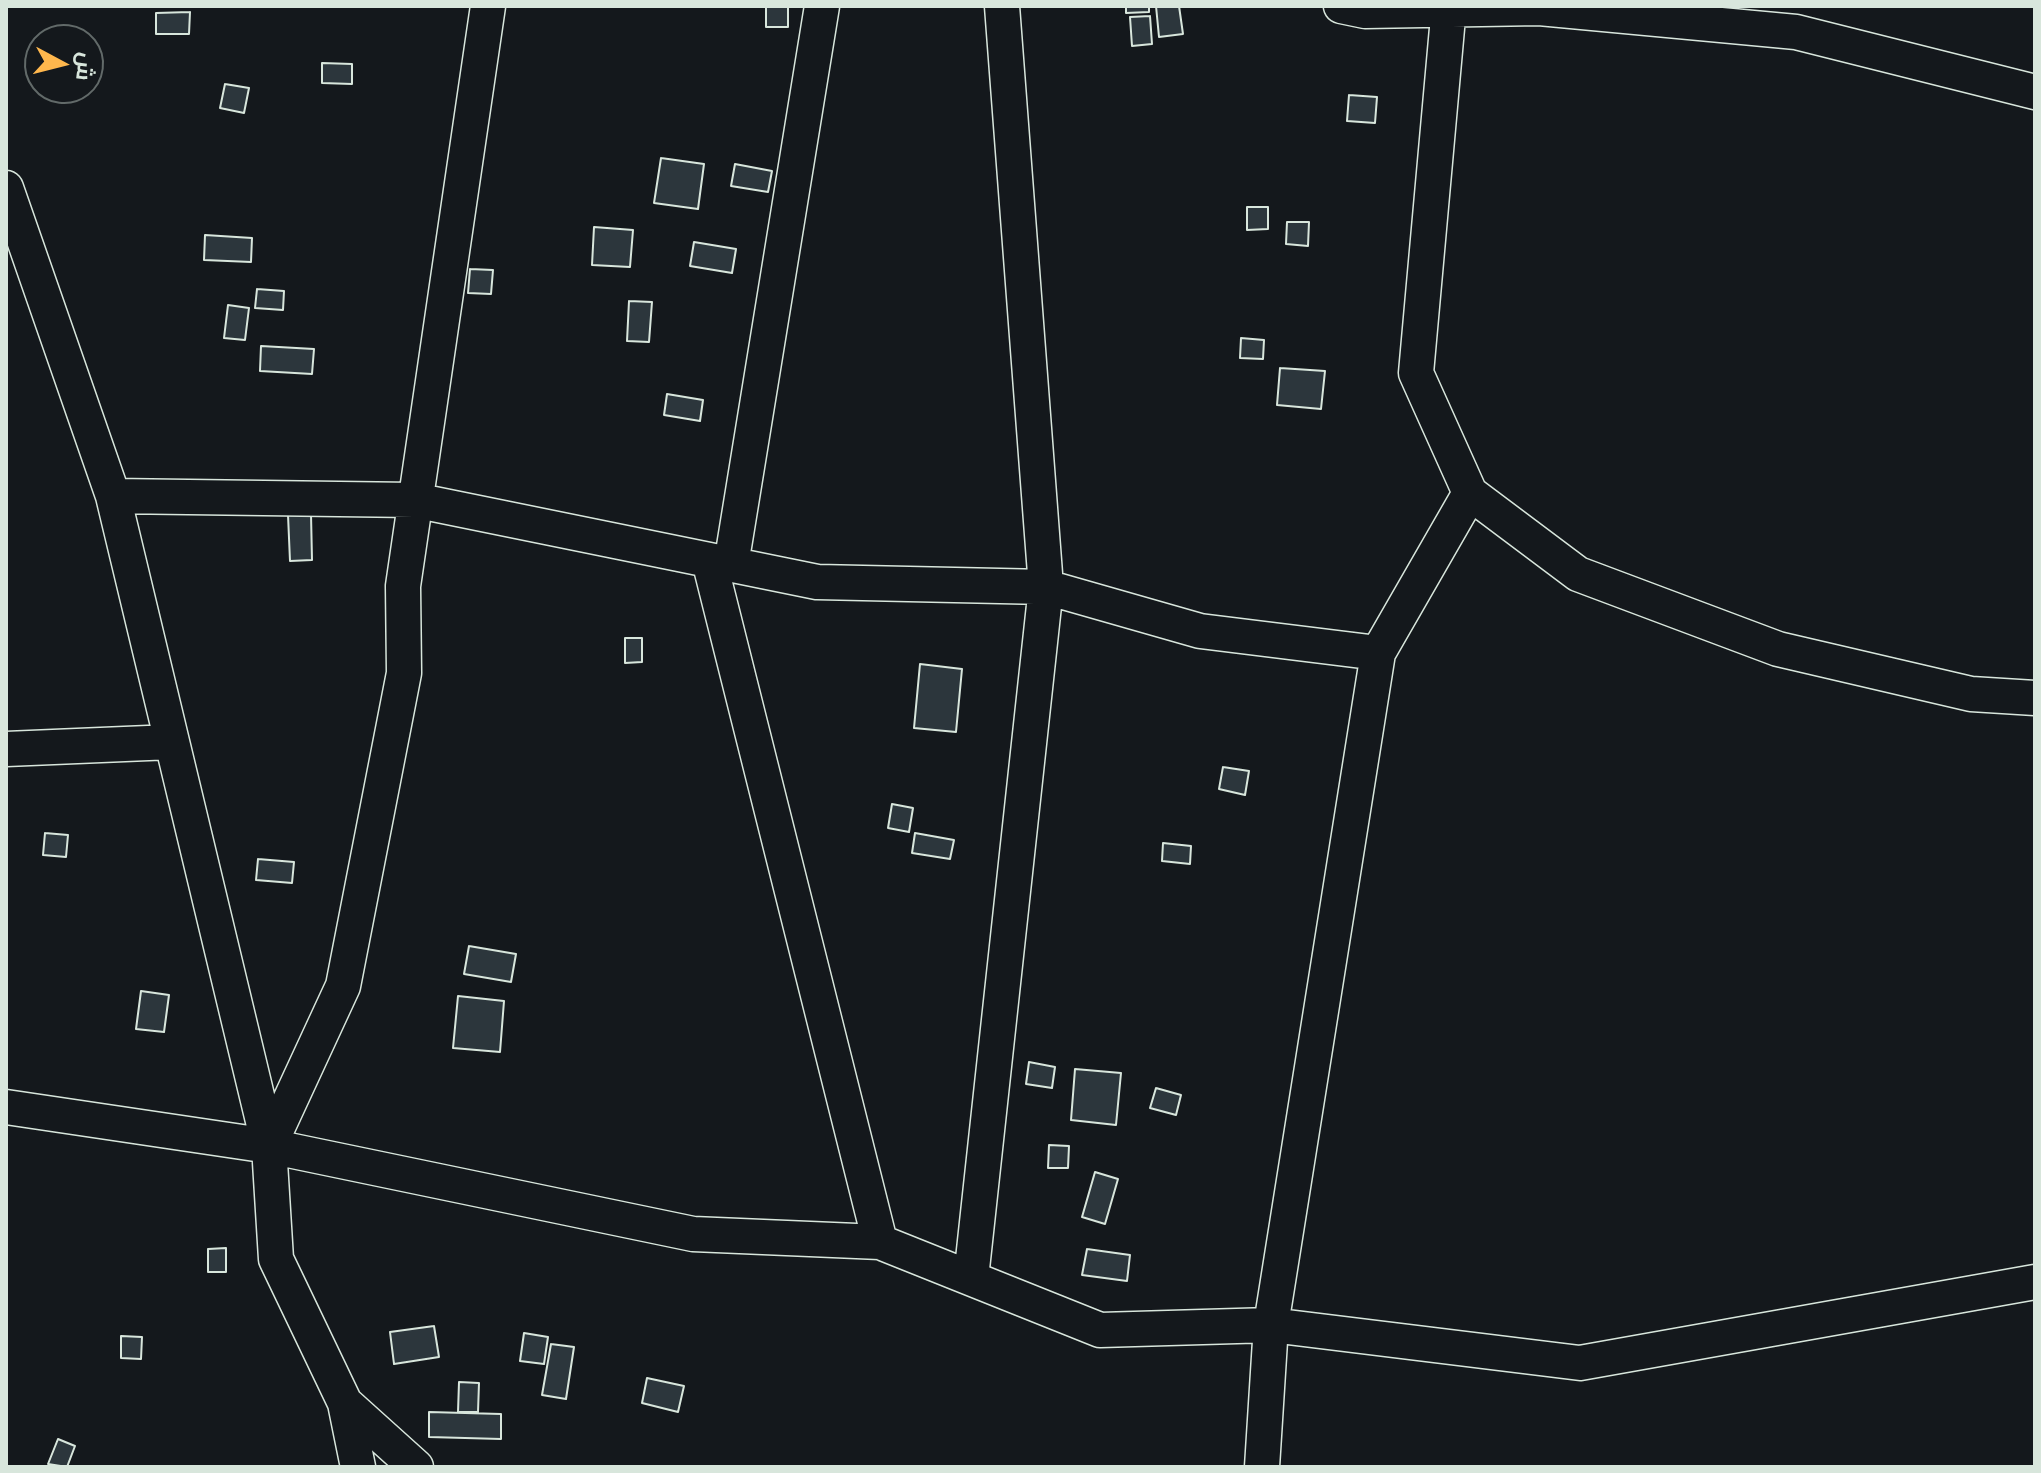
<!DOCTYPE html>
<meta charset="utf-8">
<style>
body{margin:0}
#map{position:relative;width:2041px;height:1473px;overflow:hidden;background:#14181c;font-family:Manrope,Cairo,sans-serif}
canvas{display:block}
.frame{position:absolute;inset:0;border:8px solid #d8e6dc;pointer-events:none}
.north{position:absolute;left:24px;top:24px;width:80px;height:80px;box-sizing:border-box;background:#14181c;border:2px solid #626a69;border-radius:50%;rotate:97deg;font-size:22px;font-weight:700;line-height:32px;text-align:center;color:#d8e6dc}
.north::after{content:'';display:block;margin:auto;width:28px;height:36px;background:#ffb74d;clip-path:polygon(50% 0,100% 100%,50% 72%,0 100%)}
</style>
<div id="map">
<canvas width="2041" height="1473"></canvas>
<div class="frame"></div>
<div class="north">ش</div>
</div>
<script>
const ctx = document.querySelector('canvas').getContext('2d');
ctx.lineJoin = 'round';
function paint(path, color) {
  ctx.fillStyle = color;
  ctx.fill(path, 'evenodd');
}
function shape(rows) {
  const path = new Path2D();
  for (const r of rows) {
    path.moveTo(r[0], r[1]);
    for (let i = 2; i < r.length; i += 2) path.lineTo(r[i], r[i + 1]);
  }
  return path;
}
function strokePath(path, color, width, dash) {
  ctx.strokeStyle = color;
  ctx.lineWidth = width;
  ctx.lineCap = dash ? 'butt' : 'round';
  ctx.setLineDash(dash || []);
  ctx.stroke(path);
}
const building = shape([
 [766,6,788,6,788,27,766,27,766,6],
 [1126,6,1149,6,1149,12,1126,13,1126,6],
 [1156,6,1179,6,1183,34,1159,37,1156,6],
 [190,12,189,34,156,34,156,13,190,12],
 [1150,16,1152,44,1132,46,1130,17,1150,16],
 [322,63,352,64,352,84,322,83,322,63],
 [225,84,249,88,244,113,220,108,225,84],
 [1349,95,1377,97,1375,123,1347,121,1349,95],
 [661,158,704,164,698,209,654,203,661,158],
 [735,164,772,171,768,192,731,186,735,164],
 [1247,207,1268,207,1268,229,1247,230,1247,207],
 [1287,222,1309,222,1308,246,1286,244,1287,222],
 [594,227,633,230,630,267,592,265,594,227],
 [205,235,252,238,251,262,204,260,205,235],
 [694,242,736,249,732,273,690,266,694,242],
 [470,269,493,270,491,294,468,293,470,269],
 [257,289,284,291,283,310,255,308,257,289],
 [629,301,652,302,649,342,627,341,629,301],
 [228,305,249,308,245,340,224,338,228,305],
 [1241,338,1264,340,1263,359,1240,358,1241,338],
 [261,346,314,349,312,374,260,371,261,346],
 [1280,368,1325,371,1321,409,1277,405,1280,368],
 [667,394,703,400,700,421,664,415,667,394],
 [311,514,312,560,290,561,288,515,311,514],
 [625,638,642,638,642,662,625,663,625,638],
 [920,664,962,669,956,732,914,728,920,664],
 [1223,767,1249,771,1245,795,1219,789,1223,767],
 [892,804,913,808,909,832,888,828,892,804],
 [45,833,68,835,66,857,43,855,45,833],
 [915,833,954,840,950,859,912,853,915,833],
 [1163,843,1191,846,1190,864,1162,861,1163,843],
 [258,859,294,862,292,883,256,880,258,859],
 [469,946,516,954,511,982,464,974,469,946],
 [141,991,169,995,164,1032,136,1029,141,991],
 [458,996,504,1001,500,1052,453,1048,458,996],
 [1029,1062,1055,1067,1052,1088,1026,1084,1029,1062],
 [1075,1069,1121,1073,1116,1125,1071,1120,1075,1069],
 [1156,1088,1181,1095,1176,1115,1150,1108,1156,1088],
 [1049,1145,1069,1146,1068,1168,1048,1168,1049,1145],
 [1095,1172,1118,1179,1105,1224,1082,1217,1095,1172],
 [226,1248,226,1272,208,1272,208,1249,226,1248],
 [1087,1249,1130,1255,1127,1281,1082,1275,1087,1249],
 [434,1326,439,1357,394,1364,390,1332,434,1326],
 [524,1333,548,1337,544,1364,520,1361,524,1333],
 [121,1336,142,1337,141,1359,121,1358,121,1336],
 [551,1344,574,1347,566,1399,542,1395,551,1344],
 [647,1378,684,1386,678,1412,642,1403,647,1378],
 [459,1382,479,1383,478,1412,458,1412,459,1382],
 [429,1412,501,1414,501,1439,429,1437,429,1412],
 [58,1439,75,1446,67,1467,48,1464,58,1439]
]);
paint(building, '#2c363c');
strokePath(building, '#d8e6dc', 2);
const street = shape([
 [1341,6,1365,11,1539,8,1796,32,2035,92],
 [6,188,113,496,269,1146,276,1259,345,1403,416,1467],
 [1470,493,1578,574,1778,649,1971,694,2035,698],
 [113,496,414,500,817,582,1046,587,1200,631,1378,653],
 [709,560,880,1242],
 [731,565,822,6],
 [6,749,172,742],
 [6,1107,269,1146,693,1234,880,1242,1100,1330,1271,1325,1580,1363,2035,1282],
 [269,1146,343,986,404,673,403,586,488,6],
 [971,1278,1046,587,1002,6],
 [345,1403,358,1467],
 [1262,1467,1271,1325,1378,653,1470,493,1416,373,1449,6]
]);
strokePath(street, '#d8e6dc', 37);
strokePath(street, '#14181c', 34);
</script>
